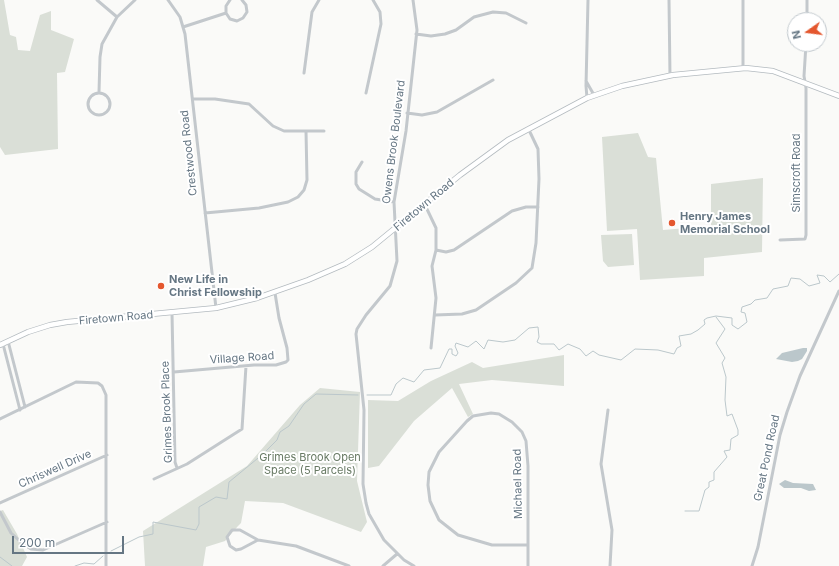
<!DOCTYPE html>
<style>
body{margin:0}
#map{position:relative;width:839px;height:566px;overflow:hidden;background:#fafaf8;font-family:Inter,sans-serif}
canvas{display:block}
.north{position:absolute;left:787px;top:12px;width:40px;height:40px;box-sizing:border-box;background:#fff;border:1px solid #c1c8cd;border-radius:50%;rotate:256deg;font-size:11px;font-weight:700;line-height:16px;text-align:center;color:#657683}
.north::after{content:'';display:block;margin:auto;width:14px;height:18px;background:#e4572e;clip-path:polygon(50% 0,100% 100%,50% 72%,0 100%)}
.scale{position:absolute;left:12px;top:536px;width:112px;height:18px;box-sizing:border-box;border:2px solid #657683;border-top:0;padding-left:5px;font-size:12px;line-height:14px;white-space:nowrap;color:#657683;-webkit-text-stroke:3px #fff;paint-order:stroke}
</style>
<div id="map">
<canvas width="839" height="566"></canvas>
<div class="north">N</div>
<div class="scale">200 m</div>
</div>
<script>
const ctx = document.querySelector('canvas').getContext('2d');
ctx.lineJoin = 'round';
function paint(path, color) {
  ctx.fillStyle = color;
  ctx.fill(path, 'evenodd');
}
function shape(rows) {
  const path = new Path2D();
  for (const r of rows) {
    if (r.length === 3) {
      path.moveTo(r[0] + r[2], r[1]);
      path.arc(r[0], r[1], r[2], 0, 2 * Math.PI);
      continue;
    }
    path.moveTo(r[0], r[1]);
    for (let i = 2; i < r.length; i += 2) path.lineTo(r[i], r[i + 1]);
  }
  return path;
}
function strokePath(path, color, width, dash) {
  ctx.strokeStyle = color;
  ctx.lineWidth = width;
  ctx.lineCap = dash ? 'butt' : 'round';
  ctx.setLineDash(dash || []);
  ctx.stroke(path);
}
function drawText(font, color, halo, rows, align = 'center') {
  ctx.font = font + ' Inter,sans-serif';
  ctx.lineWidth = 4;
  ctx.setLineDash([]);
  ctx.textBaseline = 'middle';
  ctx.strokeStyle = halo;
  ctx.fillStyle = color;
  for (const [text, x, y, turn = 0] of rows) {
    ctx.save();
    ctx.translate(x, y);
    ctx.rotate((+turn || 0) * Math.PI / 180);
    ctx.textAlign = isNaN(turn) ? turn : align;
    if (halo) ctx.strokeText(text, 0, 0);
    ctx.fillText(text, 0, 0);
    ctx.restore();
  }
}
paint(shape([
 [0,0,4,0,10,35,16,37,18,50,30,51,40,15,51,11,51,30,74,39,65,72,57,73,58,149,5,155,0,147],
 [638,133,648,157,656,158,663,230,711,226,711,184,763,178,762,252,704,258,704,276,640,280,637,229,607,231,602,137],
 [632,234,634,265,608,267,603,261,601,235],
 [564,355,564,386,492,380,459,384,473,414,468,417,452,388,414,421,379,466,368,468,368,400,398,401,431,381,472,362,483,368],
 [320,388,360,392,357,481,367,522,361,532,283,503,245,501,241,523,238,526,225,541,206,547,203,566,145,566,143,531,247,466,300,405],
 [3,510,17,534,27,557,22,566,0,566,0,511]
]), '#dadfd7');
paint(shape([
 [803,348,807,348,807,351,802,359,798,361,792,362,776,359,782,353],
 [785,480,793,483,813,484,816,490,809,491,801,488,784,488,779,484]
]), '#bbc7cb');
strokePath(shape([
 [367,395,391,395,396,384,403,378,414,382,424,370,440,368,449,349,452,349,452,354,456,356,458,353,455,346,456,343,468,347,476,341,484,349,488,340,503,342,515,340,529,328,538,327,539,337,537,342,541,344,554,344,559,350,568,344,580,349,586,356,593,351,599,355,621,360,635,349,658,350,674,354,677,348,681,346,679,336,691,334,698,330,705,324,704,320,707,318,716,316,732,318,732,325,738,329,747,322,745,313,741,312,742,307,751,304,755,300,767,298,773,289,788,286,791,278,800,279,809,286,820,283,817,275,824,276,830,282,839,274],
 [685,511,699,511,705,490,709,487,709,482,714,480,714,472,727,457,724,451,730,450,731,439,738,435,738,430,732,414,727,416,725,400,726,377,722,363,725,358,716,343,725,329,716,317],
 [111,551,139,537,153,534,153,522,196,530,199,524,199,507,216,497,227,499,229,482,263,454,277,440,280,432,289,426,304,404,316,394,358,395],
 [0,557,12,566],
 [75,566,84,563,94,564,103,556]
]), '#bbc7cb', 1);
const secondary = shape([
 [0,345,28,332,50,325,67,322,216,308,257,298,308,280,345,264,372,247,460,175,508,140,587,98,622,86,673,75,746,68,773,71,839,96]
]);
strokePath(secondary, '#b3babf', 6);
strokePath(shape([
 [97,0,117,17],
 [168,0,180,17,185,34,216,308],
 [230,0,226,6,226,13,230,19,237,21,243,18,247,12,246,5,242,0],
 [413,0,417,30,406,131,394,202,397,261,390,286,366,315,357,329,356,334,364,410,363,484,366,503,369,514,384,540,404,560,414,566],
 [669,0,670,76],
 [743,0,743,68],
 [807,20,807,0],
 [183,27,226,13],
 [416,34,431,36,445,34,456,30,474,17,493,12,506,13,526,23],
 [304,73,312,12,319,0],
 [586,81,594,95],
 [99,92,100,57,102,44,117,17,135,0],
 [99,104,11],
 [366,93,381,24,380,12,373,0],
 [587,98,586,86,588,0],
 [193,99,215,99,249,104,273,126,284,131,324,131],
 [407,113,422,115,437,112,493,80],
 [362,162,356,172,356,184,359,189,375,199,394,202],
 [425,205,436,228,436,250,432,266,436,298,431,348],
 [205,213,259,208,288,202,298,197,304,190,307,180,306,131],
 [780,240,805,239,806,235,806,88,804,76,806,44],
 [436,250,446,252,454,250,512,211,526,207,538,207],
 [172,313,175,462,177,468],
 [435,315,462,314,476,310,516,283,532,268,536,243,539,179,538,149,528,128],
 [8,341,25,407],
 [3,344,20,410],
 [174,372,254,365,276,365,286,362,288,360,287,348,279,318,275,293],
 [608,410,601,464,612,530,610,566],
 [491,413,499,414,512,422,522,432,526,441,528,466,528,545,492,545,458,535,439,520,430,501,428,485,429,472,439,452,467,421,473,416,491,413],
 [0,419,76,382,98,383,102,386,106,395,106,566],
 [154,479,187,464,242,429,246,366],
 [0,503,107,455],
 [0,512,11,533,23,544,31,549,43,550,107,522],
 [258,540,241,549,236,550,230,546,227,537,232,530,240,530,258,540,296,546,349,566],
 [528,545,528,566],
 [383,566,397,554],
 [752,566,758,547,780,435,787,412,800,376,839,291]
]), '#c3c8cc', 3);
strokePath(secondary, '#fff', 4.5);
for (const [x, y, r, color] of [
 [672,223,4,"#e4572e"],
 [161,286,4,"#e4572e"]
]) {
  const dot = new Path2D();
  dot.arc(x, y, r, 0, 2 * Math.PI);
  ctx.fillStyle = color;
  ctx.fill(dot);
  strokePath(dot, '#fff', 1.5);
}
drawText('11px', '#657683', '#fff', [
 ["Owens Brook Boulevard",394,142,-83],
 ["Crestwood Road",189,153,-96],
 ["Simscroft Road",797,173,-90],
 ["Firetown Road",424,205,-40],
 ["Firetown Road",116,318,-5],
 ["Village Road",242,358,-4],
 ["Grimes Brook Place",167,412,-92],
 ["Great Pond Road",767,458,-78],
 ["Chriswell Drive",55,469,-24],
 ["Michael Road",518,484,-91]
]);
drawText('bold 11px', '#657683', '#fff', [
 ["Henry James",680,217],
 ["Memorial School",680,230],
 ["New Life in",169,280],
 ["Christ Fellowship",169,293]
], 'left');
drawText('11px', '#687a64', '#fff', [
 ["Grimes Brook Open",310,458],
 ["Space (5 Parcels)",310,471]
]);
</script>
